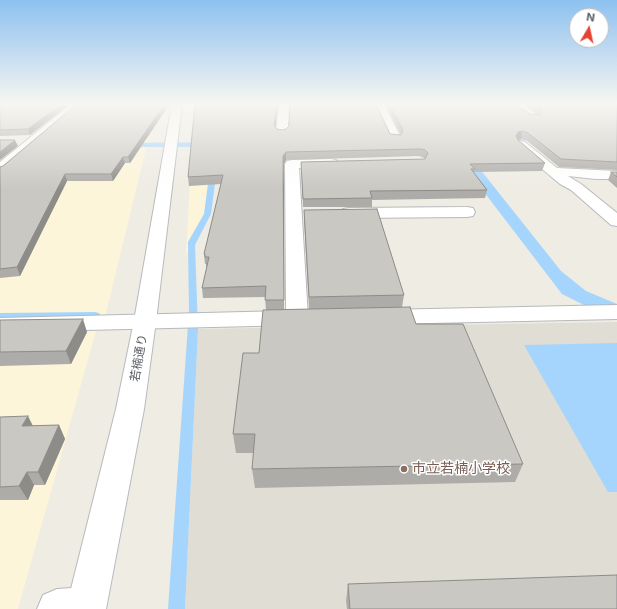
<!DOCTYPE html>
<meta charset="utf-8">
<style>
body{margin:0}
#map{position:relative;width:617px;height:609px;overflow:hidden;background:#eeece3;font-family:Inter,sans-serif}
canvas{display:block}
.north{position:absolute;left:569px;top:8px;width:40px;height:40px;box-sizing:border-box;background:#fff;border:1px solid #bdbfc1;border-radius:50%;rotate:9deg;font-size:11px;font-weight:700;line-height:16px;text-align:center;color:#5b5f64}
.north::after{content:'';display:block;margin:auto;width:14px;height:18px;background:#e44333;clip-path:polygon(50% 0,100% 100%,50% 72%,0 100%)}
</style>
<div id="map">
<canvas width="617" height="609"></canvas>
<div class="north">N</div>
</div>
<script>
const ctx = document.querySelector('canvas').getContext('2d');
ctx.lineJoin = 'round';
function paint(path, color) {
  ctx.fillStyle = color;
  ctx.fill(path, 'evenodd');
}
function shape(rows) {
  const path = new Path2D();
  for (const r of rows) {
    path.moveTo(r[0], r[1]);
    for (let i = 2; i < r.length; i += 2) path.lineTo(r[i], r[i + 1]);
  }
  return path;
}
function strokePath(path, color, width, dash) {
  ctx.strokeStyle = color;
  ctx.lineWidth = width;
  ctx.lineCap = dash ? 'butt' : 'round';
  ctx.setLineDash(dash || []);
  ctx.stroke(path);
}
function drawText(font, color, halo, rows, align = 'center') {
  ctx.font = font + ' Inter,"Noto Sans JP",sans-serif';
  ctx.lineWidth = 3;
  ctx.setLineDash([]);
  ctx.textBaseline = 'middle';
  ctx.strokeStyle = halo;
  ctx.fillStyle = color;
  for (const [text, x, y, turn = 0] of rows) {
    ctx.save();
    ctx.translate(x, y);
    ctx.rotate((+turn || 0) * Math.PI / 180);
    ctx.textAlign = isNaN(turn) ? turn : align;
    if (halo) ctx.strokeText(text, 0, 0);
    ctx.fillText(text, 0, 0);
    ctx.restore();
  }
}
paint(shape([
 [157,104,105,317,0,318,0,176],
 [194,104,242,104,222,144,207,214,186,256],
 [96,331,18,609,0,609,0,333]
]), '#fdf5d9');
paint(shape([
 [617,322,617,609,185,609,198,329]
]), '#e0ddd4');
paint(shape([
 [92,104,119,143,225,142,216,176,211,214,195,245,198,329,185,609,168,609,189,311,188,242,204,214,209,176,206,147,118,147],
 [429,104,617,139,462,142,460,144,561,271,586,291,617,304,617,316,597,306,584,305,562,294,484,192],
 [617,343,617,492,608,492,524,345]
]), '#a5d5fc');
paint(shape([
 [95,312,99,313,100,315,99,317,0,319,0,313,95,312]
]), '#a5d5fc');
const street = shape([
 [71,104,82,104,5,172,0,173,0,162,71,104],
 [279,104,289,104,288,132,286,135,282,136,278,135,276,132,279,104],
 [374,104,384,104,401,138,399,141,391,141,374,104],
 [521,141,525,142,557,168,617,171,617,179,596,179,568,176,581,184,617,213,617,226,611,225,571,190,560,184,517,148,515,145,517,142,521,141],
 [331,159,336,160,338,163,336,166,299,168,308,318,305,323,297,325,0,332,0,318,286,311,285,164,287,161,292,160,331,159],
 [467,207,473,208,475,212,473,216,467,217,349,218,343,217,341,213,343,209,349,208,467,207],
 [617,305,617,319,383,324,375,322,372,317,375,312,383,310,617,305],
 [86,587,100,593,106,607,105,609,37,609,43,595,57,589,86,587]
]);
const secondary = shape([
 [172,104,182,104,156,321,144,409,106,609,66,609,116,409,134,321,172,104]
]);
strokePath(street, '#b6b9bd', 2);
strokePath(secondary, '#b7babf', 2);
paint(street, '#fff');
paint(secondary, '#fff');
paint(shape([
 [0,104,70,104,30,135,0,136],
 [77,104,169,104,169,105,130,163,125,163,113,181,67,181,20,276,0,278,0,167,3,166],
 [278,104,275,127,277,129,282,130,286,129,289,126,290,104,377,104,376,104,390,134,401,135,385,104,516,104,530,114,537,115,526,106,527,104,617,104,617,170,559,167,526,140,521,139,517,139,545,163,542,171,474,172,474,173,487,190,485,198,372,200,372,207,303,207,301,162,425,159,424,158,419,156,286,160,284,164,284,310,309,309,304,220,304,210,404,295,402,307,523,464,515,482,255,488,252,469,254,453,236,453,233,434,259,353,266,310,265,297,203,298,202,288,207,267,206,267,206,264,205,264,204,254,221,184,189,186,188,177],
 [611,172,617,172,617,188,608,180],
 [0,320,87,332,71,364,0,366],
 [0,417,33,426,59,425,65,439,45,485,34,485,28,500,0,500],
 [348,584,617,609,347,609,346,601]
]), '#aeaca8');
paint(shape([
 [62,104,70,104,30,135,28,129],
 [165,104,169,104,169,105,130,163,128,157],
 [278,104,275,133,274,126,277,104],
 [522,131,521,139,517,140,516,136,518,132],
 [15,140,18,146,0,160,0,152],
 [286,152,286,160,284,164,284,311,283,156],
 [123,157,125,163,113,181,111,174],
 [65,174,67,181,20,276,17,267],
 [83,319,87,332,71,364,66,351],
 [28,416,35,430,22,426],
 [59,425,65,439,45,485,38,472],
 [27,472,34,485,28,500,19,486]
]), '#8d8c88');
const building = shape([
 [0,104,62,104,28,129,0,130,0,104],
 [77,104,165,104,128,157,123,157,111,174,65,174,17,267,0,269,0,167,3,166,77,104],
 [195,104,277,104,274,126,277,129,282,130,286,129,289,126,290,104,376,104,390,134,401,135,403,130,389,104,516,104,530,114,539,115,542,112,542,110,533,104,617,104,617,162,561,159,528,133,522,131,518,132,516,136,518,140,545,163,470,164,475,169,471,169,487,190,370,191,372,198,303,199,301,162,425,159,428,153,425,150,420,149,286,152,283,156,284,300,265,300,266,286,202,288,209,257,205,257,205,254,204,254,223,175,188,177,195,104],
 [0,140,15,140,0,152,0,140],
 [611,172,617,172,617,177,611,172],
 [377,209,404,295,309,297,304,210,377,209],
 [410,307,416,324,463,324,523,464,252,469,255,434,233,434,243,353,259,353,263,310,410,307],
 [83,319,66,351,0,352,0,320,83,319],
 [28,416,22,426,59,425,38,472,27,472,19,486,0,487,0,417,28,416],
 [617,575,617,609,350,609,348,584,617,575]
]);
paint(building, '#cac8c3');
strokePath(building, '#8d8c88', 1);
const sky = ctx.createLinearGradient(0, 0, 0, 189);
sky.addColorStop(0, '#8dc1f0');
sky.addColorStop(0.55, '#f7f6f2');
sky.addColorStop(1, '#f7f6f200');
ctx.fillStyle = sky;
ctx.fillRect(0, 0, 617, 189);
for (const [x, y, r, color] of [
 [404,469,4,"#8d6e63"]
]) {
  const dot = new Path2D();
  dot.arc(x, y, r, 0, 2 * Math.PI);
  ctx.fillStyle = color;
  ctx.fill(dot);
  strokePath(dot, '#fff', 1.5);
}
drawText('12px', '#5b5f64', '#fff', [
 ["若楠通り",139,358,-80]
]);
drawText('14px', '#785e54', '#fff', [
 ["市立若楠小学校",412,469]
], 'left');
</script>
